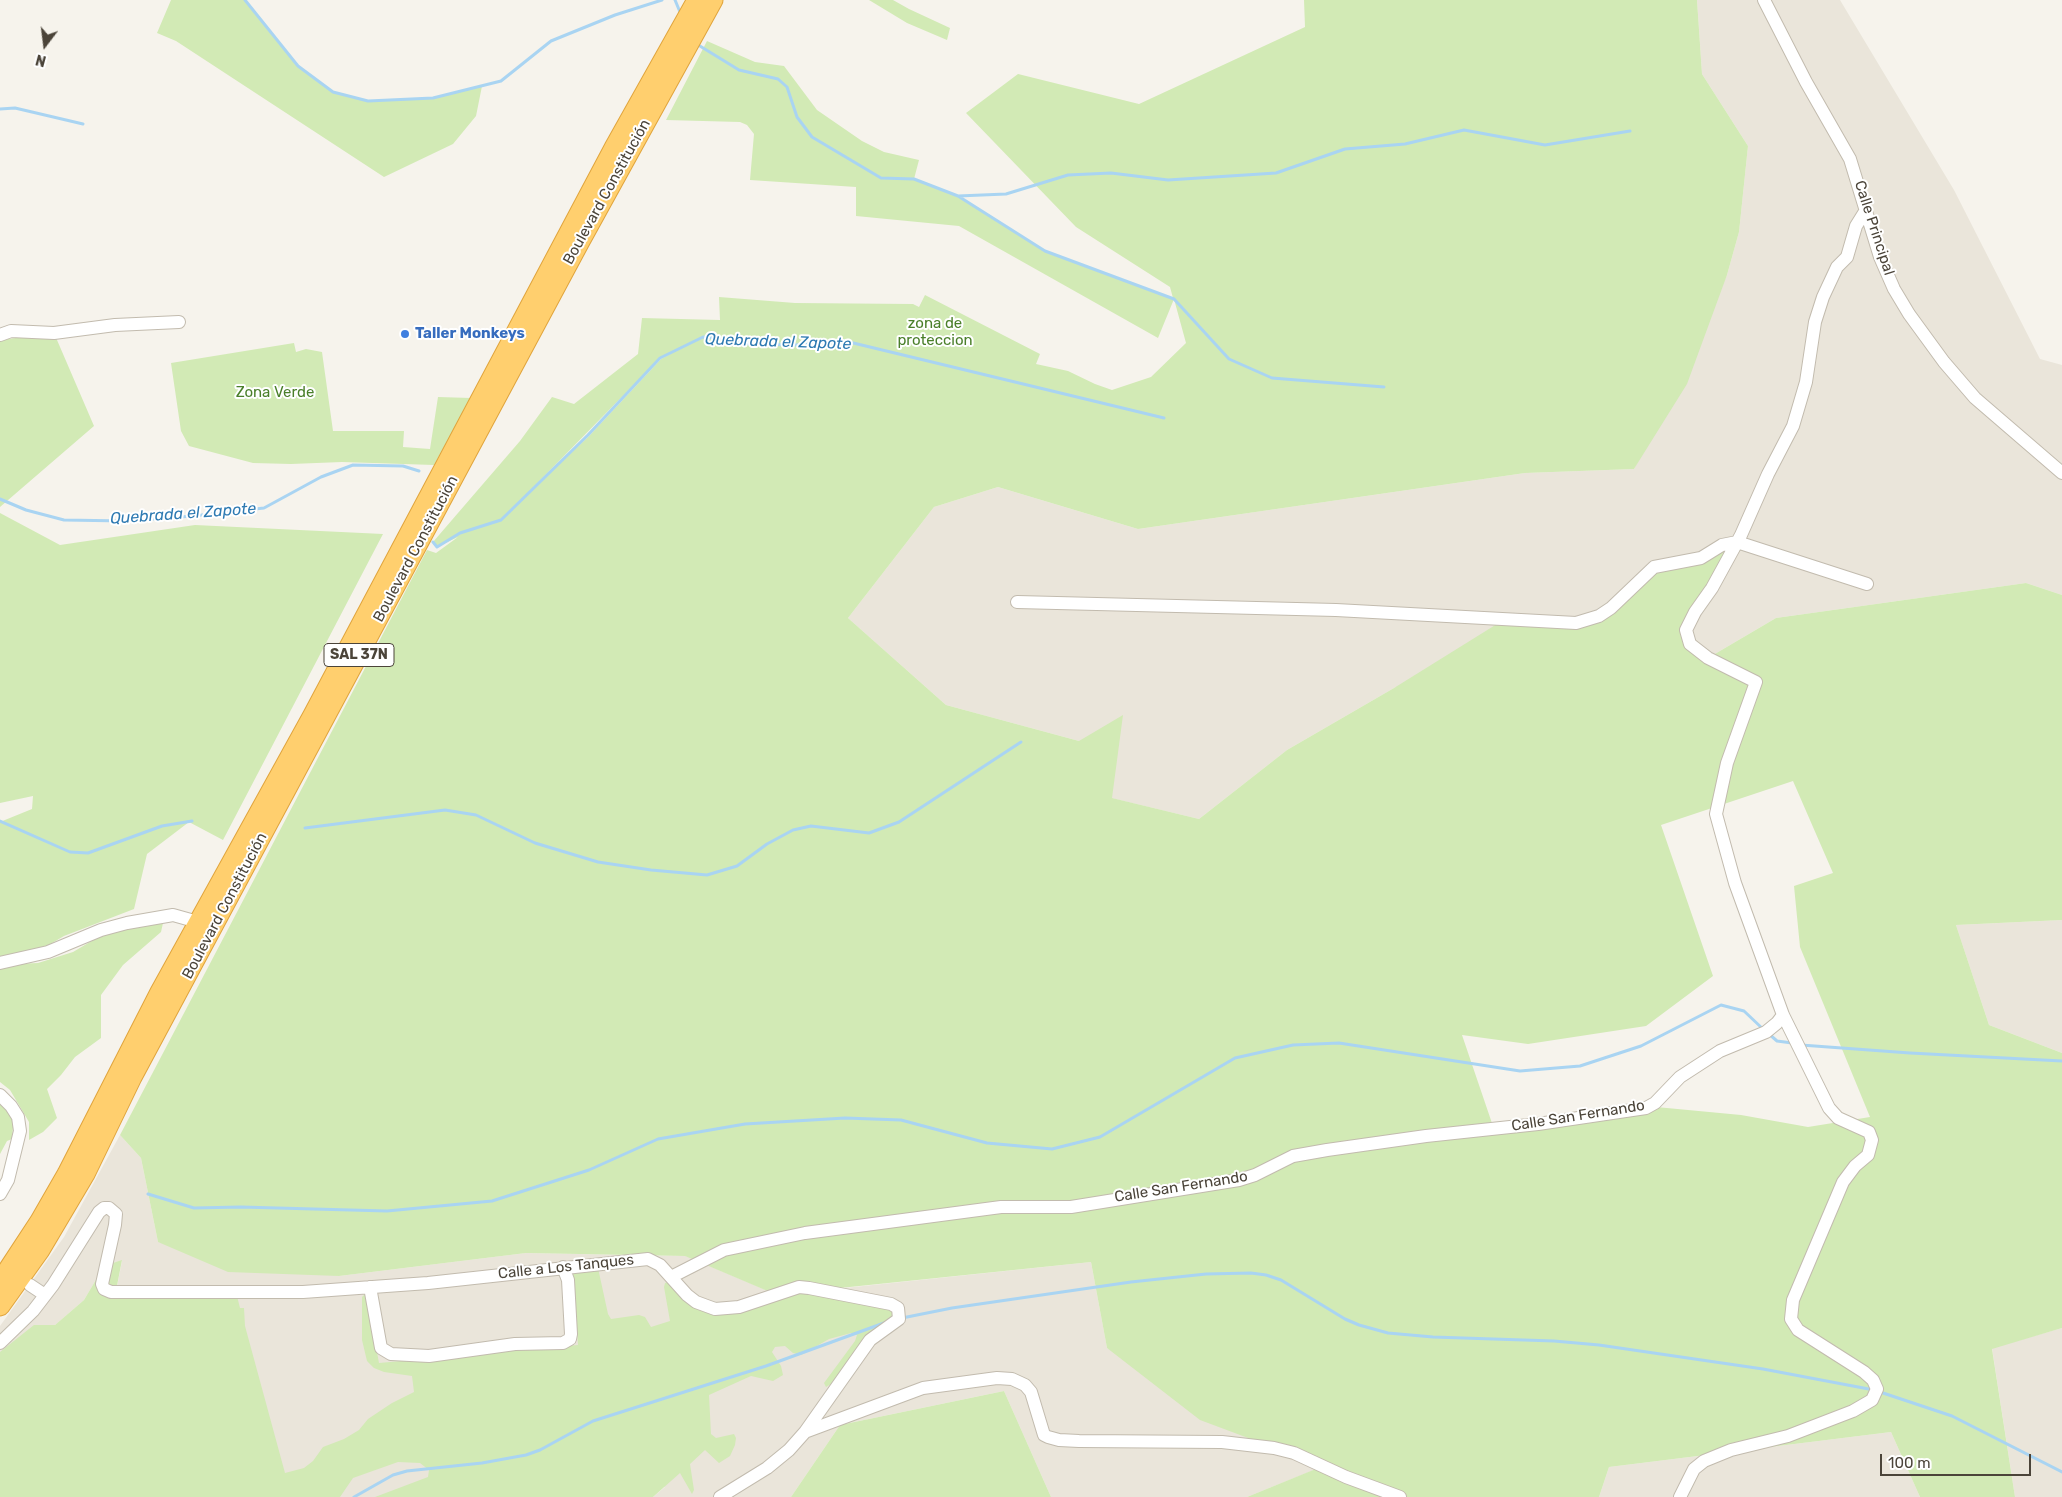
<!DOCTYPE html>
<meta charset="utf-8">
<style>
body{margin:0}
#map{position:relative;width:2062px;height:1497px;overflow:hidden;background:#f6f3ec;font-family:Rubik,sans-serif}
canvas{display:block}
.north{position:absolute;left:20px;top:20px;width:50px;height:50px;-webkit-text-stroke:4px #fff;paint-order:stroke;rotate:195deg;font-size:14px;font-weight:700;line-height:20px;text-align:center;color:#4b4439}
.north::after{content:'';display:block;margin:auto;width:18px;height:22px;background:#4b4439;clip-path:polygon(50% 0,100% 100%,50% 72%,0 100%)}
.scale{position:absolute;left:1880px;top:1454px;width:151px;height:22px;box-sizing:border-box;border:2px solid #4b4439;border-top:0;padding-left:6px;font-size:15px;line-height:18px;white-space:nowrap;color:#4b4439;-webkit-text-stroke:4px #fff;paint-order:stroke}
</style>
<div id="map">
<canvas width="2062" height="1497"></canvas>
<div class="north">N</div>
<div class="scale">100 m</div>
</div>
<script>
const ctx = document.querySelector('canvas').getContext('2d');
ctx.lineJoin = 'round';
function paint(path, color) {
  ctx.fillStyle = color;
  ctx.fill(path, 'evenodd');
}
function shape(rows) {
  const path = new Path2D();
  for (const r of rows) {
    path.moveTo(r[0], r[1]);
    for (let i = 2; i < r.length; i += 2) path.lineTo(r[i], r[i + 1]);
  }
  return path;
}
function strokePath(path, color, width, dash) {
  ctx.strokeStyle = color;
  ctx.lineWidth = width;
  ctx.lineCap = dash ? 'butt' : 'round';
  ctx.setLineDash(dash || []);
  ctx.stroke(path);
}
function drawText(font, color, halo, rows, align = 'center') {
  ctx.font = font + ' Rubik,sans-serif';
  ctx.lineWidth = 4;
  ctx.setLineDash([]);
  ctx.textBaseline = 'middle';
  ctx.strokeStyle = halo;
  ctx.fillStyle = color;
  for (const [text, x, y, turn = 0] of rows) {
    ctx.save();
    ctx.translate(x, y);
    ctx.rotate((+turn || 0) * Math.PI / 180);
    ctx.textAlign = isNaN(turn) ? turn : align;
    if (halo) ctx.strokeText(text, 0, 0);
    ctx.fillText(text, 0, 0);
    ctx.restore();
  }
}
paint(shape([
 [1697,0,1840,0,1954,190,2040,359,2062,365,2062,595,2026,583,1776,618,1708,658,1611,608,1394,688,1287,750,1199,819,1111,798,1079,741,946,705,848,618,934,507,998,487,1138,529,1525,473,1634,469,1727,275,1739,232,1748,146,1702,74],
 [2062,920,2062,1053,1989,1025,1956,925],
 [120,1135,141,1158,158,1242,339,1276,526,1253,686,1256,778,1295,1091,1262,1107,1348,1324,1466,1247,1497,1051,1497,1004,1391,840,1425,791,1497,653,1497,665,1487,452,1467,420,1497,191,1497,113,1307,122,1261,104,1266,84,1300,32,1345,0,1362,0,1326,64,1237],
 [2062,1328,2062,1497,2015,1497,1992,1348],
 [1891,1432,1920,1497,1599,1497,1609,1467]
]), '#eae5da');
paint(shape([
 [171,0,245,0,298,66,333,92,368,101,433,98,482,86,476,116,453,144,384,177,176,41,157,33],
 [869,0,893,0,909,9,950,28,947,40,907,23],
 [1304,0,1697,0,1702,74,1748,146,1739,232,1727,275,1687,384,1634,469,1525,473,1138,529,998,487,934,507,848,618,946,705,1079,741,1123,715,1112,798,1199,819,1287,750,1394,688,1505,619,1599,616,1654,567,1737,542,1686,630,1708,658,1776,618,2026,583,2062,595,2062,920,1956,925,1989,1025,2062,1053,2062,1328,1992,1349,2015,1497,1920,1497,1891,1432,1609,1467,1599,1497,1247,1497,1323,1466,1200,1420,1107,1348,1091,1262,811,1291,892,1309,894,1317,859,1345,831,1384,826,1387,824,1383,855,1341,857,1335,851,1333,829,1339,801,1355,793,1353,785,1346,775,1347,772,1352,781,1366,783,1375,773,1381,751,1376,709,1395,711,1434,716,1438,734,1434,736,1438,735,1445,730,1456,719,1463,705,1450,690,1464,694,1490,692,1494,680,1473,653,1497,375,1497,428,1477,429,1470,420,1463,398,1462,353,1478,340,1497,0,1497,0,1352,34,1325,55,1325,84,1300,104,1266,122,1260,115,1296,237,1296,240,1308,244,1308,245,1326,285,1473,304,1468,313,1461,323,1447,344,1439,359,1430,368,1419,392,1403,414,1392,412,1376,384,1372,374,1368,367,1361,362,1340,362,1297,366,1293,379,1363,578,1345,573,1274,574,1271,598,1268,608,1314,611,1319,639,1315,645,1317,651,1327,670,1321,664,1287,665,1283,668,1282,693,1305,709,1313,721,1314,777,1295,685,1256,526,1253,339,1276,228,1272,158,1242,141,1158,120,1135,427,550,436,553,458,537,437,547,433,542,520,441,552,397,574,404,638,354,642,318,720,320,719,297,795,303,913,304,919,307,925,295,1040,354,1036,364,1068,371,1095,384,1112,390,1151,377,1186,343,1174,299,1158,338,959,226,856,216,856,187,750,180,754,134,747,125,740,122,666,120,707,41,755,62,784,66,817,110,862,141,884,152,919,160,914,179,958,196,1045,251,1173,298,1170,287,1076,227,966,113,1018,74,1139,104,1305,27],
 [676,351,661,359,589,436,516,505,660,358],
 [1793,781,1833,873,1794,886,1800,947,1870,1117,1808,1127,1741,1115,1635,1105,1496,1135,1462,1035,1528,1044,1646,1026,1713,976,1661,825],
 [54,333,94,426,0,507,0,340],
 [294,343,296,352,306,349,322,352,333,431,404,431,403,447,430,449,438,397,471,398,434,465,342,462,291,464,253,463,189,446,181,431,171,363],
 [0,513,60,545,195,525,383,534,223,840,189,822,147,854,134,909,64,936,42,949,0,957,0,822,32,809,33,796,0,803],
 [163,923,161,932,123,965,101,995,101,1038,75,1057,61,1075,47,1089,57,1118,43,1132,29,1140,29,1122,10,1090,0,1082,0,967,16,964,38,963,73,952,112,929],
 [0,1101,14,1116,12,1139,7,1141,0,1154],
 [1004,1391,1051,1497,791,1497,840,1425]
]), '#d2eab5');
strokePath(shape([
 [245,0,298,66,333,92,368,101,433,98,501,81,551,41,615,15,662,0],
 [675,0,680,12],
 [695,43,739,70,778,79,787,87,797,117,812,137,881,178,914,179,958,196,1045,251,1174,299,1229,359,1272,378,1384,387],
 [0,109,15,108,83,124],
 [958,196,1006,194,1068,175,1111,173,1168,180,1276,173,1345,149,1405,144,1464,130,1545,145,1630,131],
 [0,499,26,510,64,520,125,521,193,516,264,508,321,477,353,465,403,466,419,471],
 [433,542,437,547,460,533,501,520,588,435,660,358,703,337,727,339,749,344,795,345,845,341,1164,418],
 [0,821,70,852,88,853,162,826,192,821],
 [305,828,445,810,476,815,535,843,598,862,651,870,707,875,737,866,767,844,793,830,811,826,869,833,899,822,1021,742],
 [1769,1034,1777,1041,1792,1043],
 [1801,1045,1910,1053,2062,1061],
 [148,1194,194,1208,241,1207,387,1211,492,1201,589,1170,658,1139,745,1124,845,1118,901,1120,987,1143,1052,1149,1100,1137,1235,1058,1293,1045,1339,1043,1520,1071,1580,1066,1641,1046,1721,1005,1744,1011,1764,1030],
 [902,1318,952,1308,1131,1282,1206,1274,1251,1273,1266,1275,1281,1280,1345,1319,1359,1325,1388,1333,1433,1337,1554,1341,1599,1345,1763,1369,1874,1390],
 [1880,1392,1952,1416,2062,1472],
 [354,1497,393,1475,407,1471,482,1463,526,1455,540,1450,593,1421,766,1366,884,1323]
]), '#a9d4f2', 3);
const minor = shape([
 [1764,0,1806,82,1850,159,1880,257,1894,289,1909,314,1944,362,1975,398,2062,473],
 [0,335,11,331,54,333,115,325,179,322],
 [1017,602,1336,610,1576,623,1599,616,1611,608,1654,567,1701,558,1722,545,1737,542,1867,584],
 [0,963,48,952,101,930,127,923,173,915,198,922],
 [0,1095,11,1106,18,1117,20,1131,8,1180,0,1194],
 [671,1277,724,1250,805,1233,1001,1207,1071,1207,1239,1180,1255,1175,1293,1156,1327,1150,1426,1136,1538,1124,1646,1108,1655,1103,1680,1077,1720,1051,1766,1032,1777,1023,1783,1015],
 [30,1285,45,1295],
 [370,1287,381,1348,391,1354,429,1356,515,1344,563,1343,570,1339,571,1334,568,1280,563,1267],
 [0,1343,33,1311,53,1285,99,1212,104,1208,109,1208,116,1214,115,1225,102,1284,104,1289,111,1292,303,1292,428,1283,648,1259,660,1265,687,1295,696,1302,715,1309,739,1307,799,1287,809,1288,891,1304,898,1308,899,1319,870,1340,805,1432,789,1450,767,1468,720,1497],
 [805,1432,923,1388,997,1378,1012,1379,1025,1385,1031,1392,1044,1435,1048,1437,1059,1440,1079,1441,1222,1442,1274,1448,1294,1453,1346,1477,1400,1497],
 [1680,1497,1694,1469,1704,1461,1731,1450,1788,1436,1853,1411,1872,1400,1877,1389,1873,1380,1864,1372,1798,1330,1791,1319,1793,1300,1843,1182,1855,1166,1868,1155,1872,1140,1869,1132,1838,1118,1829,1108,1783,1015,1735,883,1716,814,1727,763,1756,682,1708,658,1690,644,1686,630,1695,612,1712,588,1741,535,1768,474,1793,426,1806,382,1815,322,1823,297,1837,267,1847,257,1856,226,1866,210]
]);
const highway = shape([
 [0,1282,40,1221,67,1174,160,992,313,715,614,148,697,0],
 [0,1306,40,1250,85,1174,132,1077,579,243,713,0]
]);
strokePath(minor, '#c2bbae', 14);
strokePath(highway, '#e0a43c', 21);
strokePath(minor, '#fff', 12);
strokePath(highway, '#ffcf6e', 19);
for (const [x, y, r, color] of [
 [405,334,5,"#3f7fe0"]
]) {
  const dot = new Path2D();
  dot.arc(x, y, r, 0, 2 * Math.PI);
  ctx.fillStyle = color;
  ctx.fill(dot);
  strokePath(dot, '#fff', 2);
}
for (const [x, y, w] of [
 [359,655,70]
]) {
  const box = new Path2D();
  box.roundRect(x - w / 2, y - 11.5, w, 23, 4);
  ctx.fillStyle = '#fff';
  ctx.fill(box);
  strokePath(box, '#4b4439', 1);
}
drawText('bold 14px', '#4b4439', null, [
 ["SAL 37N",359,655]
]);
drawText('15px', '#4b4439', '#fff', [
 ["Boulevard Constitución",607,192,-61],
 ["Calle Principal",1874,228,72],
 ["Boulevard Constitución",416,549,-62],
 ["Boulevard Constitución",225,906,-62],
 ["Calle San Fernando",1578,1116,-9],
 ["Calle San Fernando",1181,1187,-9],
 ["Calle a Los Tanques",566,1267,-6]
]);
drawText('15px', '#4a7f2a', '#fff', [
 ["zona de",935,324],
 ["proteccion",935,341],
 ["Zona Verde",275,393]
]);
drawText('bold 15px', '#366cbe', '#fff', [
 ["Taller Monkeys",415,334]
], 'left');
drawText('italic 16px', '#2e7ab2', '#fff', [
 ["Quebrada el Zapote",778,342,2],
 ["Quebrada el Zapote",183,514,-4]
]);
</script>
